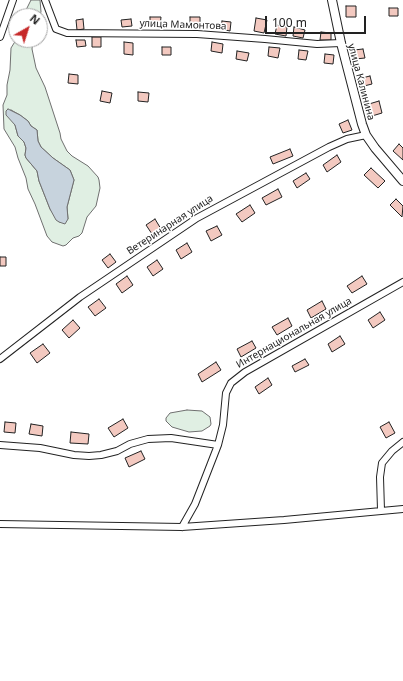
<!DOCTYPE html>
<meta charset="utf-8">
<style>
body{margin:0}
#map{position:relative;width:403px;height:681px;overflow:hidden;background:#fff;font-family:"Noto Sans",sans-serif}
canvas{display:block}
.north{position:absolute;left:8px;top:8px;width:40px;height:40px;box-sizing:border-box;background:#fff;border:1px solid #a7a7a7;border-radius:50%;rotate:39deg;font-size:11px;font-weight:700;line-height:16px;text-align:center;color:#222}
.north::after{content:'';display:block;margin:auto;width:14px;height:18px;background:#c62828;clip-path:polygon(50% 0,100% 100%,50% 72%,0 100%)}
.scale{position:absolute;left:265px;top:16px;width:101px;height:18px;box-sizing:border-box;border:2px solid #222;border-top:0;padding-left:5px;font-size:12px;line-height:14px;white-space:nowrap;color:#222;-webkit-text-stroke:3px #fff;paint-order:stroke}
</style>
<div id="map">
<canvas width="403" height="681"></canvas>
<div class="north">N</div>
<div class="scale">100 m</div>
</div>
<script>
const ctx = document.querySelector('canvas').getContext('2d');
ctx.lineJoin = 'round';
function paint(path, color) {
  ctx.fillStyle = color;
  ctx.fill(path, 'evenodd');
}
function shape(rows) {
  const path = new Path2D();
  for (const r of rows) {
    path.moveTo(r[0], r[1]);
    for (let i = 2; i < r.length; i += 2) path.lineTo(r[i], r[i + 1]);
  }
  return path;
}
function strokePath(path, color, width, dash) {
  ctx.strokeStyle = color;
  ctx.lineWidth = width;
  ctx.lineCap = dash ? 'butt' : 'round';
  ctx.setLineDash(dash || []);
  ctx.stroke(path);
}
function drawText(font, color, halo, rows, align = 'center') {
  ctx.font = font + ' "Noto Sans",sans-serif';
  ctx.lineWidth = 3;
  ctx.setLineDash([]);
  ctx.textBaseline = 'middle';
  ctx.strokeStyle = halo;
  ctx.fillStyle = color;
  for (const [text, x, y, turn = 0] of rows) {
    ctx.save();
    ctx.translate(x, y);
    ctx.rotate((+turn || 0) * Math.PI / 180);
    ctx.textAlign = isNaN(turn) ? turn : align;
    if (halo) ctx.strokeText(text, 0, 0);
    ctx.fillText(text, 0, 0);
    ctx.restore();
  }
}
const green = shape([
 [31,0,40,0,41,12,39,16,23,16,31,0],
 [16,40,33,40,32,49,36,68,45,87,60,133,61,139,67,151,72,156,88,166,98,177,99,180,100,188,96,206,87,217,82,233,79,236,73,238,66,245,63,246,52,242,47,236,35,204,28,189,26,178,18,158,15,147,4,129,3,105,7,95,7,85,10,70,11,48,16,40],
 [11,110,20,115,28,121,31,126,37,130,38,141,41,147,53,158,70,170,74,180,67,207,68,219,59,222,50,209,39,181,37,171,26,158,25,155,26,148,24,142,18,136,11,110],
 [187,410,202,411,210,417,211,424,210,426,202,431,189,432,172,427,166,421,166,418,170,413,187,410]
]);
paint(green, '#e0efe3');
strokePath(green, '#6f6f6f', 1);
const water = shape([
 [8,109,20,115,28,121,31,126,37,130,38,141,41,147,53,158,70,170,74,180,67,207,68,219,65,224,59,222,56,220,50,209,39,181,37,171,26,158,25,155,26,148,24,142,18,136,15,125,6,115,6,111,8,109]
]);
paint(water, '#c7d3dd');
strokePath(water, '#6f6f6f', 1);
const building = shape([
 [346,6,356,6,356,17,346,17,346,6],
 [389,8,398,8,398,16,389,16,389,8],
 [150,17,161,17,160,27,150,26,150,17],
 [190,17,200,17,200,27,190,27,190,17],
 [256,18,267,20,264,33,254,31,256,18],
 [83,19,84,29,77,30,76,20,83,19],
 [131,19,132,26,122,27,121,20,131,19],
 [222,21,231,22,230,31,221,29,222,21],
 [277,25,287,27,286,36,275,34,277,25],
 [294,27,305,30,303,38,293,36,294,27],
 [321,32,331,33,331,40,320,40,321,32],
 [92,37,101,37,101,47,92,47,92,37],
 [76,40,85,40,86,46,77,47,76,40],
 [124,42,133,43,133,55,124,54,124,42],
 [212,42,223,44,222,53,211,51,212,42],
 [162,47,171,47,171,55,162,55,162,47],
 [269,47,280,48,278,58,268,56,269,47],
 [363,49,365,58,355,59,354,50,363,49],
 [299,50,308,51,306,60,298,59,299,50],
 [237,51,249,53,247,61,236,59,237,51],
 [325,54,334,55,333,64,324,63,325,54],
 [69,74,78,75,78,84,68,83,69,74],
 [370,76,372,84,360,87,358,79,370,76],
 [102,91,112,93,110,103,100,101,102,91],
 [138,92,149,93,148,102,138,101,138,92],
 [379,101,382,113,372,116,369,104,379,101],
 [348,120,352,130,343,133,339,124,348,120],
 [399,144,403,148,403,160,393,151,399,144],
 [290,149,293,156,273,164,270,157,290,149],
 [337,155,341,162,327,172,323,165,337,155],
 [371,168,385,181,378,188,364,175,371,168],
 [306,173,310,179,297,188,293,181,306,173],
 [278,189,282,197,266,205,262,198,278,189],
 [396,199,403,206,402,217,390,205,396,199],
 [250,205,255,213,242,222,236,214,250,205],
 [155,219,161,229,152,234,146,225,155,219],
 [217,226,222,235,211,241,206,231,217,226],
 [187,243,192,252,181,259,176,250,187,243],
 [110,254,116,262,108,268,102,260,110,254],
 [0,257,6,257,6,266,0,266,0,257],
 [157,260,163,269,153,276,147,267,157,260],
 [127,276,133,285,122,293,116,284,127,276],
 [362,276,367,284,352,293,347,286,362,276],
 [99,299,106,308,95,316,88,307,99,299],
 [322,301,326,309,311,318,307,310,322,301],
 [380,312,385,320,373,328,368,320,380,312],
 [288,318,292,326,277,335,272,327,288,318],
 [73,320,80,328,69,338,62,330,73,320],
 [340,336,345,344,332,352,328,344,340,336],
 [252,341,256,348,241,357,237,349,252,341],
 [43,344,50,353,37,363,30,353,43,344],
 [305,359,309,365,295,372,292,366,305,359],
 [216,362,221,370,202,382,198,374,216,362],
 [268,378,272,385,259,394,255,387,268,378],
 [123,419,128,428,114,437,108,428,123,419],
 [5,422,16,423,15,433,4,432,5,422],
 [389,422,395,433,386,438,380,427,389,422],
 [31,424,43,426,42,436,29,434,31,424],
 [71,432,89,434,88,444,70,443,71,432],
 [141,451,145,459,129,467,125,458,141,451]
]);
paint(building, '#f3c9c0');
strokePath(building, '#222', 1);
const minor = shape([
 [45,0,56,29,67,33,197,34,265,39,317,44,341,43],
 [0,37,13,0],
 [0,359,80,297,197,218,329,147,347,139,366,135],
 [0,445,40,448,74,455,89,456,101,455,117,451,130,444,148,439,171,438,218,445],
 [381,510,380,477,382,463,392,451,403,442],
 [0,524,182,527,284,520,403,509],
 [182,527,195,504,218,445,223,425,226,393,231,383,245,372,403,282]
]);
const tertiary = shape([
 [332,0,341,43,362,124,366,135,375,148,403,181]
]);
strokePath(minor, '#222', 8);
strokePath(tertiary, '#222', 10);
strokePath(minor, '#fff', 6);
strokePath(tertiary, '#fff', 8);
drawText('10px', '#222', '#fff', [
 ["улица Мамонтова",183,25,2],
 ["улица Калинина",361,82,75],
 ["Ветеринарная улица",170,225,-33],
 ["Интернациональная улица",294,333,-30]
]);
</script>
